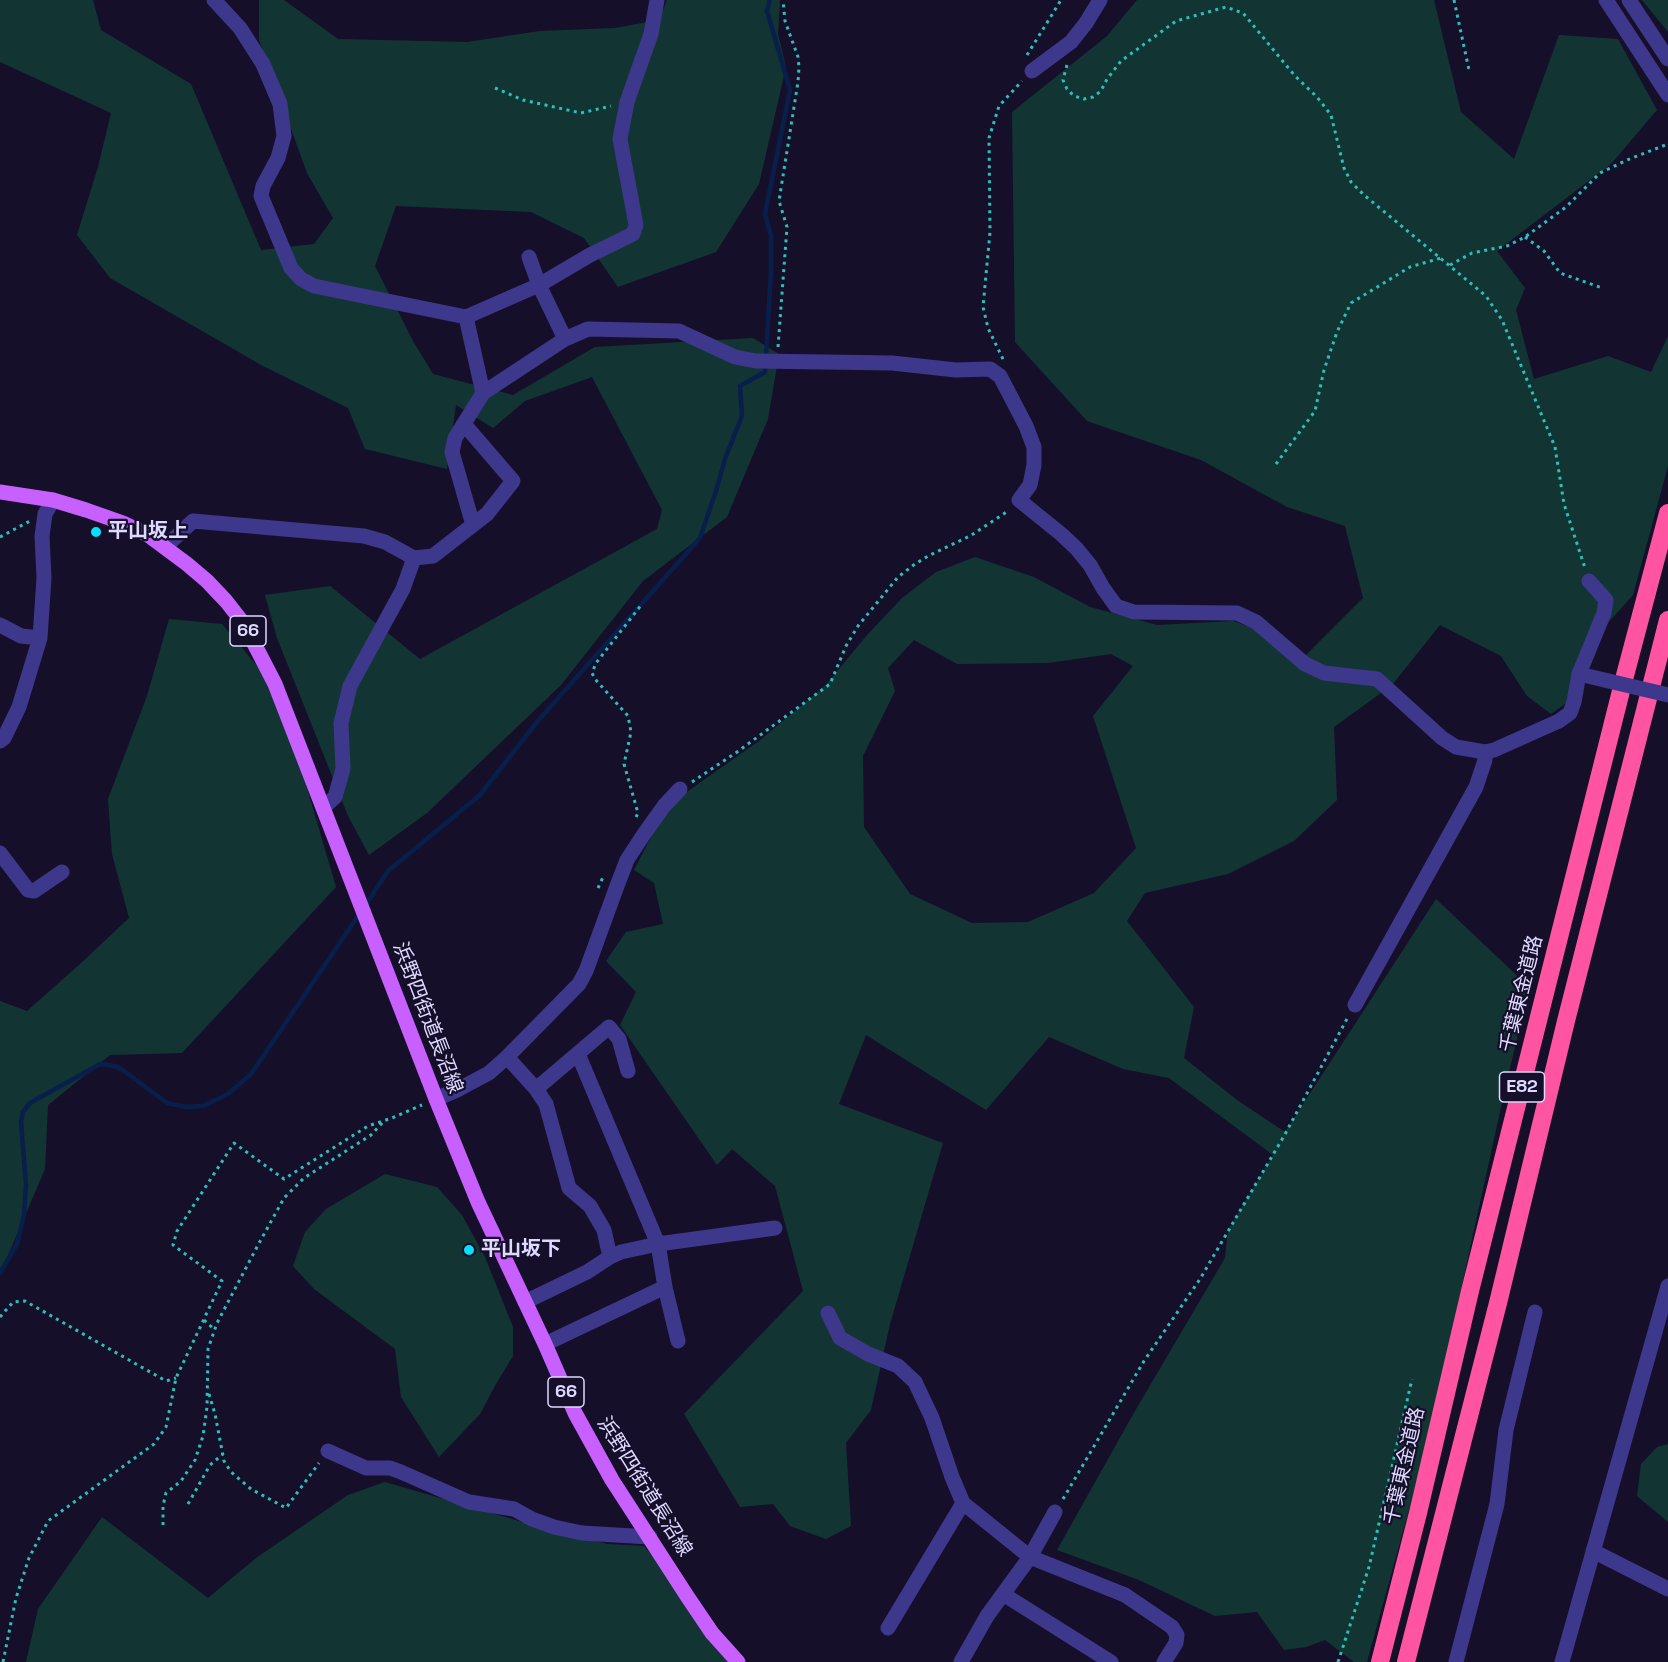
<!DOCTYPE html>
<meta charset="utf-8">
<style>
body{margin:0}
canvas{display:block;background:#150f2a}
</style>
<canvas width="1668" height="1662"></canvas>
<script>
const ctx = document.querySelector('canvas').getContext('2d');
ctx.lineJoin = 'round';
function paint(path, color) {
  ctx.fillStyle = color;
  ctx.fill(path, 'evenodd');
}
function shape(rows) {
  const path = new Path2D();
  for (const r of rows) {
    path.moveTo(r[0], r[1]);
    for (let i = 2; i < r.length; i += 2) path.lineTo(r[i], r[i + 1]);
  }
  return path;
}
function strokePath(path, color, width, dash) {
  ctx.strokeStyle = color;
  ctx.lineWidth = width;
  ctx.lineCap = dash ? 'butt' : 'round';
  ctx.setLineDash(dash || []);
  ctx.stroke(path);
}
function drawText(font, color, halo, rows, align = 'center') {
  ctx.font = font + ' "Space Grotesk","Noto Sans JP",sans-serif';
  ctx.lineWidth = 4.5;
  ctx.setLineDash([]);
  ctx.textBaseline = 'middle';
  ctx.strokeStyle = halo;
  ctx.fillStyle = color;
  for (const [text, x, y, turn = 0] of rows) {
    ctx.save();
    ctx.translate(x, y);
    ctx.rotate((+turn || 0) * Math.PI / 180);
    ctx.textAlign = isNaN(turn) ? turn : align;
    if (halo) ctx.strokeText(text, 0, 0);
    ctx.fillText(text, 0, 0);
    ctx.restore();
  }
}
paint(shape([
 [0,0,93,0,101,30,191,84,261,250,314,244,333,218,307,173,259,40,259,0,284,0,338,39,467,42,540,31,615,28,659,20,667,0,780,0,778,34,786,67,759,184,716,252,618,287,584,238,531,212,396,206,375,266,413,341,433,374,513,395,595,347,753,338,779,354,768,419,727,517,643,581,561,685,427,813,369,855,348,816,277,638,265,595,330,586,420,659,657,529,662,510,592,377,525,401,493,428,456,405,447,469,365,449,348,408,263,366,110,278,77,235,98,167,111,113,0,62],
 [1137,0,1434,0,1461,112,1514,159,1559,35,1618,39,1657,110,1611,164,1497,251,1525,288,1516,310,1534,379,1608,356,1651,372,1668,336,1668,466,1633,595,1607,624,1576,696,1551,714,1527,696,1501,656,1440,625,1392,685,1334,727,1337,800,1294,841,1228,874,1145,893,1127,921,1194,1007,1184,1058,1237,1100,1285,1132,1436,899,1529,987,1503,1098,1451,1335,1442,1390,1367,1662,1354,1662,1325,1640,1306,1647,1284,1650,1257,1612,1215,1616,1139,1580,1057,1550,1135,1411,1225,1258,1228,1230,1273,1155,1169,1078,1123,1069,1049,1037,986,1110,866,1035,839,1104,943,1143,890,1324,871,1410,846,1443,851,1526,826,1539,790,1526,773,1504,740,1507,684,1414,803,1291,775,1186,732,1149,717,1165,620,1025,636,992,606,961,626,932,663,924,654,883,634,870,667,806,759,741,825,686,868,634,902,598,936,572,975,557,1034,577,1090,607,1157,625,1233,621,1278,637,1304,657,1363,598,1345,526,1287,507,1201,460,1087,421,1015,342,1012,112,1107,36],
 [914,640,957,664,1048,663,1111,654,1133,666,1093,716,1136,848,1094,893,1028,922,972,923,910,894,864,827,863,756,895,691,888,668],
 [1642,0,1668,0,1668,32],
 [169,619,222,624,264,674,290,730,336,887,182,1053,110,1055,48,1105,45,1169,0,1274,0,1001,27,1011,80,964,129,918,112,854,108,799,147,696],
 [385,1174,437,1187,462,1215,485,1257,513,1327,513,1356,496,1384,480,1414,439,1457,401,1397,395,1349,314,1289,293,1266,305,1232,326,1209],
 [1668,1444,1668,1522,1637,1496,1641,1464,1657,1447],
 [385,1482,543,1528,608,1544,644,1546,672,1578,731,1662,26,1662,38,1609,102,1517,208,1598,256,1558,348,1495]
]), '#123534');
strokePath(shape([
 [365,906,388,871,480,795,537,722,700,538,716,491,725,459,742,416,740,386,765,372,771,271,771,236,765,214,790,90,767,11,770,0],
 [0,1273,17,1244,24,1215,26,1185,21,1122,23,1112,30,1103,100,1064,110,1065,120,1068,167,1103,186,1107,203,1106,228,1094,251,1074,360,913]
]), '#081f4b', 4.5);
strokePath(shape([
 [1454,0,1469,70],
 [1027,55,1061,0],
 [1067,65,1063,80,1067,89,1074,96,1084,99,1093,97,1101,91,1107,79,1121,61,1176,21,1226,7,1243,13,1295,76,1317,97,1331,115,1344,168,1351,182,1364,195,1486,296,1502,320,1555,447,1564,504,1585,568],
 [495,88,523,100,581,113,611,106],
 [1525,237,1544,251,1560,273,1602,288],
 [1450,265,1472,253,1507,246,1525,237,1566,207,1600,173,1627,160,1668,144],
 [778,347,787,227,779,201,798,82,799,67,798,57,785,21,783,0],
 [1003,359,988,328,983,307,990,232,989,138,999,106,1022,81],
 [1276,464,1315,411,1324,370,1337,332,1351,303,1410,267,1441,258],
 [0,537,30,521],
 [692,782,737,752,830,684,846,646,858,626,898,577,915,564,930,555,970,536,1008,511],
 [636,817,638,813,624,764,631,732,628,716,595,679,592,673,596,663,642,604],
 [598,888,604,875],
 [0,1317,13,1302,25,1301,166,1381,176,1378],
 [204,1320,215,1330],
 [209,1394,215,1414,224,1461,231,1472,251,1489,286,1508,319,1463],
 [1063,1499,1144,1361,1200,1279,1284,1136,1348,1017],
 [188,1504,210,1465,223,1454],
 [163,1525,163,1506,166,1493,181,1481,195,1460,203,1436,207,1407,208,1349,217,1323,258,1245,284,1198,304,1178,371,1135,383,1122],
 [3,1662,16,1598,29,1558,48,1521,154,1444,166,1427,176,1378,222,1281,173,1245,177,1231,234,1143,284,1179,368,1126,392,1118,422,1105],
 [1338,1662,1369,1567,1412,1379]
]), '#2ac1bc', 3, [3, 4.5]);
strokePath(shape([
 [214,0,240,28,263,64,280,104,284,136,278,158,263,186,261,196,291,268,301,279,314,286,466,317,483,393],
 [1606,0,1668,95],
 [1629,0,1668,59],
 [1032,71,1071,42,1086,23,1100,0],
 [529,257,539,285,565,339],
 [466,317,539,285,590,255,633,234,636,225,620,139,627,102,651,34,657,0],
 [473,525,452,452,455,438,483,393,565,339,588,329,679,331,735,357,756,361,892,363,956,370,990,369,1000,376,1026,426,1034,447,1034,465,1030,485,1019,500,1061,534,1076,548,1090,565,1103,588,1116,606,1134,612,1237,613,1256,622,1305,664,1324,673,1377,679,1442,738,1456,747,1485,752,1494,750,1559,721,1570,713,1574,702,1579,674,1604,613,1606,600,1589,581],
 [165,547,193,521,364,536,385,542,414,558,433,556,487,514,513,481,464,424],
 [0,625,21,636,40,638],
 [0,741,4,738,19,707,40,638,44,578,42,536,45,514,53,500],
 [323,808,335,797,343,769,341,723,350,686,403,589,414,558],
 [0,853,28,890,34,891,62,872],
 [1355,1005,1476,787,1485,760,1485,752],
 [578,1054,658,1244,665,1287,678,1341],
 [507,1057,536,1089,546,1104,569,1188,590,1206,604,1230,610,1257],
 [536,1089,609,1027,619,1039,628,1071],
 [436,1099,459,1089,489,1073,507,1057,579,984,586,971,617,886,627,860,644,834,664,806,680,789],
 [525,1302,587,1272,610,1257,621,1252,658,1244,775,1228],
 [828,1313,840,1338,868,1354,898,1366,915,1382,932,1418,952,1477,963,1503,1030,1557,1125,1595,1172,1627,1177,1635,1176,1643,1164,1662],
 [545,1344,665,1287],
 [328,1451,366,1468,390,1468,401,1472,469,1502,514,1509,532,1519,554,1527,582,1533,650,1537],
 [1593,1551,1668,1589],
 [1003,1594,1111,1662],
 [888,1628,963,1503],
 [961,1662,987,1616,1030,1557,1055,1512],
 [1456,1662,1497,1504,1506,1430,1535,1312],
 [1562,1662,1668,1286]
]), '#3d388b', 15);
strokePath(shape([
 [0,492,53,500,86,510,123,523,148,535,187,564,207,581,226,601,244,624,275,684,436,1099,478,1202,545,1344,575,1413,612,1480,687,1596,712,1633,738,1662]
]), '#c760ff', 15);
strokePath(shape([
 [1380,1662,1418,1513,1470,1291,1623,683,1668,513],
 [1406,1662,1498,1303,1566,1021,1668,620]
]), '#ff54a1', 18);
strokePath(shape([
 [1579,674,1668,695]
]), '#3d388b', 15);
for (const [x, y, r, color] of [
 [96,532,6,"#05e0ff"],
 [469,1250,6,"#05e0ff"]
]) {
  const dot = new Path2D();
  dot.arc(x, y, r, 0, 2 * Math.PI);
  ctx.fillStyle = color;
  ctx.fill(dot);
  strokePath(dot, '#150f2a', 2);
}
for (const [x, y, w] of [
 [248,631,36],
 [1522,1087,45],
 [566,1392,36]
]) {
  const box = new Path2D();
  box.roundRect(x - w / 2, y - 15, w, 30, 4.5);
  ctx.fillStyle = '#150f2a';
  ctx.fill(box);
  strokePath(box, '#ded9ff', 1.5);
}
drawText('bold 18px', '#ded9ff', null, [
 ["66",248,631],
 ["E82",1522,1087],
 ["66",566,1392]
]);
drawText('bold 20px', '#ded9ff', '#150f2a', [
 ["平山坂上",108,532],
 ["平山坂下",481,1250]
], 'left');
drawText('20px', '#ded9ff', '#150f2a', [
 ["千葉東金道路",1522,994,-76],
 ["浜野四街道長沼線",427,1018,69],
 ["千葉東金道路",1405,1466,-77],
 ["浜野四街道長沼線",644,1487,58]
]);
</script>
